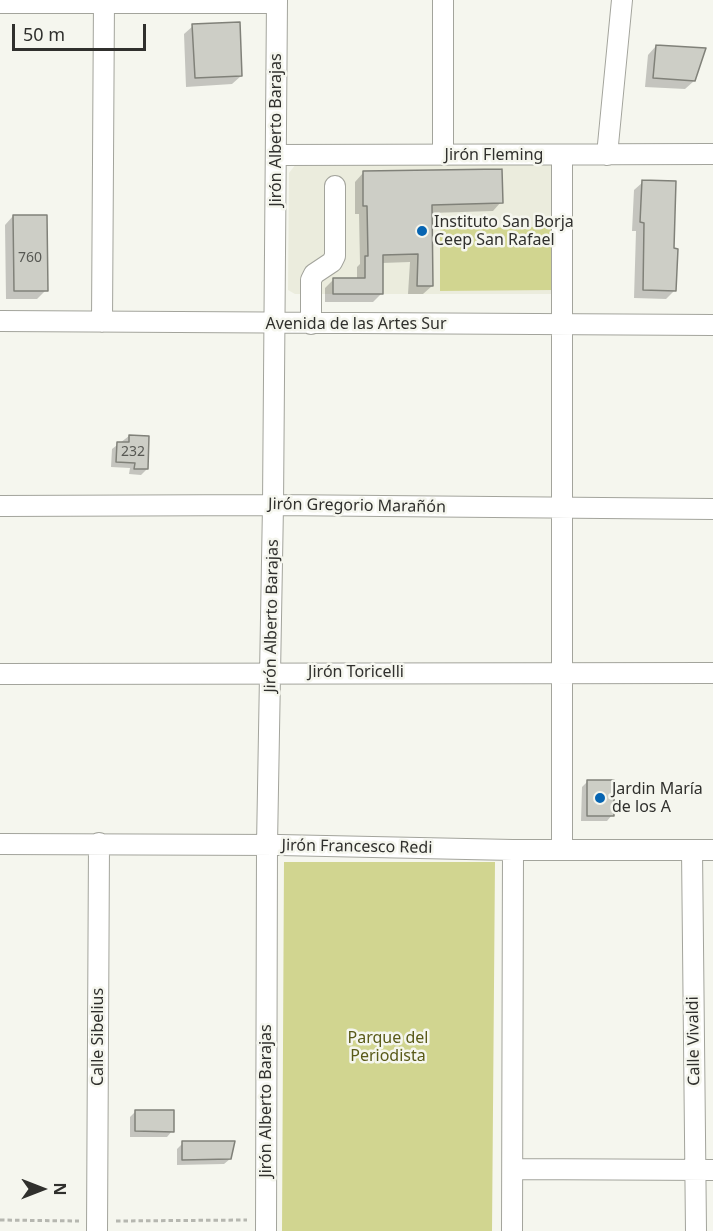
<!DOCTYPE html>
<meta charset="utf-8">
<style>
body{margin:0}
#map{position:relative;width:713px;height:1231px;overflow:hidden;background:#f5f6ee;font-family:"Noto Sans",sans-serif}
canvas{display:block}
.north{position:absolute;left:12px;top:1159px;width:60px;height:60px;-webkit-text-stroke:4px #f5f6ee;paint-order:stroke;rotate:90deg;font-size:16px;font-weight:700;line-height:24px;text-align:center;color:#30302d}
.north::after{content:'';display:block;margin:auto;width:21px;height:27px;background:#30302d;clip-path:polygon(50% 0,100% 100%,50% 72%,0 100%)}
.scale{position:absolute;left:12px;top:24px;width:134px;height:27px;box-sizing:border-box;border:3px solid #30302d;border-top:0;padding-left:8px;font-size:18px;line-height:21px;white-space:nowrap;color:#30302d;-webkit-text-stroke:4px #f5f6ee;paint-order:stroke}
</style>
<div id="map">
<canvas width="713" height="1231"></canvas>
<div class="north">N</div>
<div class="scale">50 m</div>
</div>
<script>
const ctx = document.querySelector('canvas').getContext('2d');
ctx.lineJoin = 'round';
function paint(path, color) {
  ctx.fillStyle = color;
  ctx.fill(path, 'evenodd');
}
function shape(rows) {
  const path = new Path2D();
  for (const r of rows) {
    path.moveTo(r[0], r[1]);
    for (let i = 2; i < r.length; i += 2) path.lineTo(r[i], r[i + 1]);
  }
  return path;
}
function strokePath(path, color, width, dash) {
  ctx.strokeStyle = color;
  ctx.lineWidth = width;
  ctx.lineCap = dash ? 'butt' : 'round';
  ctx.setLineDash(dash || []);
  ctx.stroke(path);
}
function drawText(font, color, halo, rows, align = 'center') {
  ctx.font = font + ' "Noto Sans",sans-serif';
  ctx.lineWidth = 5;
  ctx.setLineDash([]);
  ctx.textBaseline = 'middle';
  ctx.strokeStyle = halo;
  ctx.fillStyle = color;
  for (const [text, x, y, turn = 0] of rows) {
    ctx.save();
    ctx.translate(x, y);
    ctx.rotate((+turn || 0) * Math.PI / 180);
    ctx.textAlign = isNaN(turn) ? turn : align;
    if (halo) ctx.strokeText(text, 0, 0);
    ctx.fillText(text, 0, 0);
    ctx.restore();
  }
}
paint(shape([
 [296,164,556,164,557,294,295,294,288,290,289,173]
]), '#ebecdd');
paint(shape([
 [553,227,553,290,440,291,440,228],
 [284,862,495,862,492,1231,282,1231]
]), '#d1d590');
paint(shape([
 [193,26,241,76,232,84,186,87,184,34],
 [656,46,694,81,685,89,645,87,648,55],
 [363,173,501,202,493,211,431,213,432,286,423,294,408,294,410,262,382,263,382,293,373,302,325,302,325,288,334,279,357,279,357,267,360,264,359,214,355,214,355,182],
 [643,182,672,250,675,290,666,299,634,298,636,231,632,231,634,190],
 [13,216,46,290,37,299,6,299,5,225],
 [129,436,147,469,141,475,129,474,130,468,111,467,112,449],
 [587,782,612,815,607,821,581,821,582,787],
 [136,1111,172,1131,167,1137,130,1137,130,1117],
 [183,1143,230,1159,224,1164,177,1165,177,1149]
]), '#0003');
const building = shape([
 [240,22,242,76,195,78,192,24,240,22],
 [656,45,706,48,695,81,653,78,656,45],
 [502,169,503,203,432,205,433,286,417,286,418,254,383,255,383,294,333,294,333,278,365,278,365,256,368,256,367,206,363,206,363,171,502,169],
 [642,180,676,181,674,248,678,249,676,291,643,290,644,223,640,222,642,180],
 [13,215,47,215,48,291,14,291,13,215],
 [129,435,149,436,148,469,134,469,135,463,116,462,117,442,129,442,129,435],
 [587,780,614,780,614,816,587,816,587,780],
 [135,1110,174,1110,174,1132,135,1131,135,1110],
 [182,1141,235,1141,231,1159,182,1160,182,1141]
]);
paint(building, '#cdcec6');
strokePath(building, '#808179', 1.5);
const minor = shape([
 [443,0,443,155],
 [0,3,277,3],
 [276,155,713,154],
 [562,155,562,850],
 [607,155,622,0],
 [0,321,713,325],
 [102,322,104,0],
 [311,324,311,280,314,274,332,262,335,256,335,186],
 [0,506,273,505,713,509],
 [0,674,713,673],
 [0,844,279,845,513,850,713,850],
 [692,850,696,1231],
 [513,1169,713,1170],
 [97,1231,99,843],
 [266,1231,267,845,273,505,277,0],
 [512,1231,513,850]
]);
strokePath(minor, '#a3a49c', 22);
strokePath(shape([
 [0,1220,79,1221],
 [116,1221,247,1220]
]), '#b6b7b0', 3, [4.5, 3]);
strokePath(minor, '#fff', 20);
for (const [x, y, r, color] of [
 [422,231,6,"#0765b2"],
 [600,798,6,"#0765b2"]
]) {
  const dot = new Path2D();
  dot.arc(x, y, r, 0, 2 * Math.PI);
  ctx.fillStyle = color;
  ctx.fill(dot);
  strokePath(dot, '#f5f6ee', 2);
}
drawText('14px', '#575853', null, [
 ["760",30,258],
 ["232",133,452]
]);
drawText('16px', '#30302d', '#f5f6ee', [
 ["Jirón Alberto Barajas",276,130,-90],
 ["Jirón Fleming",494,155],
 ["Avenida de las Artes Sur",356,324],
 ["Jirón Gregorio Marañón",357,506,1],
 ["Jirón Alberto Barajas",272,616,-89],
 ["Jirón Toricelli",356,672],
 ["Jirón Francesco Redi",357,847,1],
 ["Calle Sibelius",98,1037,-90],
 ["Calle Vivaldi",694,1041,-91],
 ["Jirón Alberto Barajas",266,1101,-90]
]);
drawText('16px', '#30302d', '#f5f6ee', [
 ["Instituto San Borja",434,222],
 ["Ceep San Rafael",434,240],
 ["Jardin María",612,789],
 ["de los A",612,807]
], 'left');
drawText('16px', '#595a18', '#f5f6ee', [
 ["Parque del",388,1038],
 ["Periodista",388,1056]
]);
</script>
